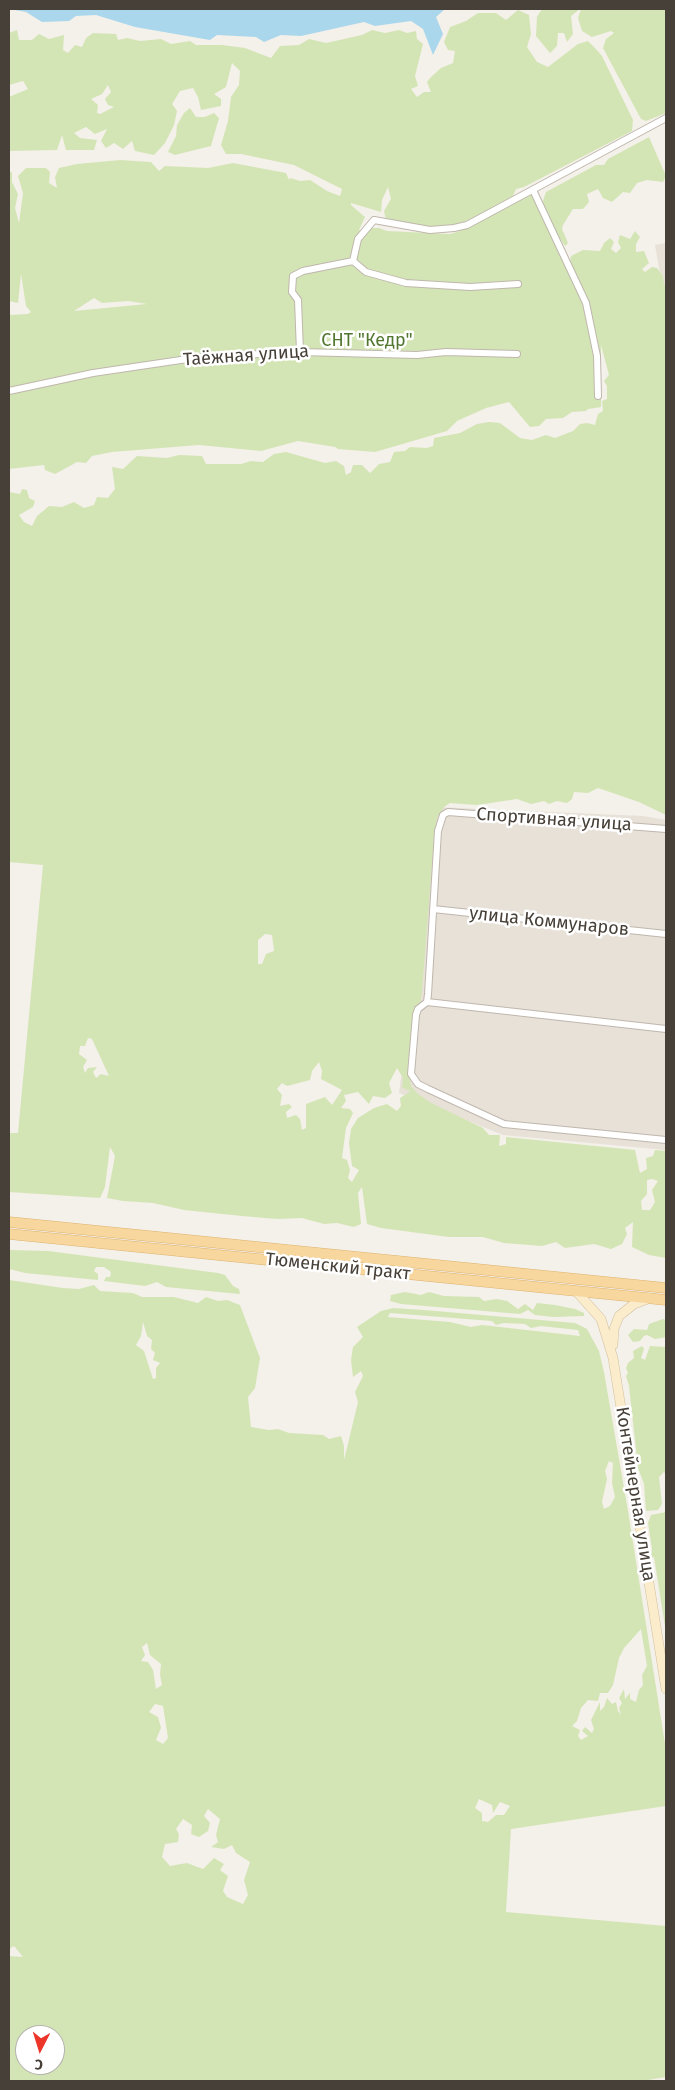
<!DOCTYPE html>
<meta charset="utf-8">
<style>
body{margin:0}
#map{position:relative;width:675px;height:2090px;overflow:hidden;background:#f4f0ea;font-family:"Fira Sans",sans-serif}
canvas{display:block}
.frame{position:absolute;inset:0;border:10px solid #474038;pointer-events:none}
.north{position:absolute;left:15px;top:2025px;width:50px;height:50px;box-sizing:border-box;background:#fff;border:1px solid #b5b3af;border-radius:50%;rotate:185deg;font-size:14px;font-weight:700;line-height:20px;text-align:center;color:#474038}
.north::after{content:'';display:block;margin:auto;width:18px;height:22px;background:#ec3629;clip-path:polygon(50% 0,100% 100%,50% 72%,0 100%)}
</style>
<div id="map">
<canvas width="675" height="2090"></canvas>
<div class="frame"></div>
<div class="north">С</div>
</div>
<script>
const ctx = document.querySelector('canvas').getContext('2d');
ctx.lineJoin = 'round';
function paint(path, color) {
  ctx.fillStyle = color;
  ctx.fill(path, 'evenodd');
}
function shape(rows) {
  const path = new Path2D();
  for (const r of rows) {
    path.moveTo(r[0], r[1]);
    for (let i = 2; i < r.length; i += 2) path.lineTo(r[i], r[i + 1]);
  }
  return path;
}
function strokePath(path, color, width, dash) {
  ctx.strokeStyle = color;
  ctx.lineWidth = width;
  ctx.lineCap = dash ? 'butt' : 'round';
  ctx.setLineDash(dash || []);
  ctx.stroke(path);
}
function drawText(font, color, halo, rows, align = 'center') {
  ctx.font = font + ' "Fira Sans",sans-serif';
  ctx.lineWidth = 5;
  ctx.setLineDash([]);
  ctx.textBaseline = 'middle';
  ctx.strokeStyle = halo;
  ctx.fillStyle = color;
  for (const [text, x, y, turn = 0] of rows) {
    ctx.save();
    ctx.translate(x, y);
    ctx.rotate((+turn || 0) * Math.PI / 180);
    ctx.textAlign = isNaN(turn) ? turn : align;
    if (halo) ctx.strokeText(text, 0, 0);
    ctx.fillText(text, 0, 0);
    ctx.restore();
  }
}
paint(shape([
 [666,243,666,308,655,245],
 [436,807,643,816,666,820,666,1150,503,1135,399,1093]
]), '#e7e1d8');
paint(shape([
 [542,9,580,9,571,16,573,34,567,42,564,33,558,33,557,46,550,53,536,36,537,17],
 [581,9,666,9,666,113,646,121,641,119,603,48,606,39,614,33,611,31,592,37,582,31,578,18],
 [518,10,529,15,531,34,527,47,537,62,548,67,578,44,588,41,595,48,602,56,633,120,632,131,524,187,516,189,513,196,469,220,451,226,431,228,386,220,384,211,391,199,388,187,382,200,381,212,351,203,351,205,365,217,359,230,368,232,371,228,379,228,387,231,450,234,460,231,536,192,544,207,543,201,546,192,596,165,604,165,608,159,649,137,666,176,663,182,647,180,637,183,630,193,623,192,612,202,603,198,598,189,587,194,589,202,583,209,573,209,563,225,562,229,568,243,565,246,558,235,570,262,571,256,583,250,600,251,604,243,610,238,614,242,611,249,616,253,621,248,618,242,620,235,630,239,635,231,640,237,636,244,636,252,644,251,649,263,642,269,645,272,652,267,657,268,663,276,664,285,666,286,666,815,639,802,598,788,588,793,574,792,572,799,567,803,557,801,549,804,544,801,531,804,517,799,477,805,450,803,444,807,437,818,434,837,422,992,409,1073,411,1086,417,1093,431,1103,483,1128,489,1135,500,1135,499,1146,506,1144,506,1137,635,1150,640,1173,647,1169,646,1158,653,1156,655,1150,666,1151,666,1258,649,1255,632,1247,633,1222,625,1228,627,1234,622,1244,611,1249,594,1244,565,1248,556,1242,542,1246,504,1243,483,1237,449,1237,381,1228,367,1224,362,1187,358,1193,361,1224,354,1227,337,1223,324,1224,302,1218,277,1219,242,1216,184,1210,153,1203,123,1201,107,1198,115,1156,110,1147,105,1187,100,1198,9,1192,9,1133,18,1133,43,865,9,862,9,492,20,494,22,489,27,490,29,498,35,501,33,507,19,515,24,522,32,526,37,516,49,506,62,507,74,502,84,508,94,505,97,497,108,498,115,489,112,467,123,469,137,456,167,458,179,455,202,456,206,464,241,464,251,461,263,462,274,454,286,452,325,463,336,461,344,466,346,475,351,472,353,465,362,465,370,473,379,464,390,462,394,452,405,451,410,447,427,448,433,446,434,438,460,433,477,424,489,422,500,423,520,438,532,440,546,435,555,438,573,431,580,424,587,423,595,425,598,414,603,411,602,401,607,399,607,386,604,381,609,375,601,345,601,407,588,409,586,411,572,412,563,418,546,419,539,426,530,427,509,402,486,408,457,421,447,431,375,452,338,449,335,447,298,441,261,451,199,445,112,452,92,456,86,463,77,462,55,474,45,470,44,465,9,469,9,315,28,314,31,312,26,306,21,274,18,303,9,301,9,170,12,173,12,182,18,194,15,208,19,223,23,193,18,176,26,168,46,168,50,172,49,183,57,188,55,177,59,168,77,164,120,160,151,162,159,171,165,166,208,168,233,163,286,173,289,180,290,178,300,181,310,180,327,191,340,196,342,189,294,165,241,154,226,154,221,145,228,121,231,97,239,85,240,71,232,63,226,87,214,94,221,99,221,106,201,110,198,97,193,88,180,91,172,104,177,111,174,125,165,143,154,155,135,151,132,141,123,149,114,143,106,148,101,141,107,129,95,134,86,127,74,133,80,138,97,140,94,150,66,150,62,135,57,150,9,151,9,97,28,89,23,81,9,85,9,90,9,33,17,30,19,40,32,40,39,34,49,39,64,35,63,50,68,53,75,45,82,47,86,38,93,33,116,34,118,40,127,38,140,41,161,39,171,44,190,41,196,45,222,45,245,48,271,58,280,46,299,45,309,39,326,43,362,35,372,30,385,33,399,30,407,33,416,31,417,39,423,44,415,76,418,86,411,89,417,97,424,92,431,92,427,82,430,78,441,68,453,63,455,51,448,50,444,42,450,27,466,21,478,13,496,13,506,20],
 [108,85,111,92,105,99,108,105,114,107,100,114,97,113,98,105,91,99,102,94],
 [94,298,102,303,128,301,147,304,74,311],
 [265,934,272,935,274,951,266,954,262,964,258,964,258,940],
 [88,1038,92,1039,109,1076,101,1074,96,1078,93,1072,97,1067,88,1068,85,1073,83,1067,87,1060,79,1054,80,1046,85,1046],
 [319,1062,322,1071,321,1079,342,1090,332,1105,325,1097,306,1104,306,1128,302,1130,300,1119,296,1115,287,1118,286,1112,292,1107,289,1104,280,1106,282,1095,277,1089,282,1083,287,1086,310,1080,312,1071],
 [397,1068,403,1078,402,1088,411,1091,400,1098,401,1106,397,1111,387,1104,374,1108,358,1118,351,1129,349,1143,352,1166,359,1170,352,1182,348,1178,350,1170,347,1160,342,1158,346,1128,353,1113,350,1109,341,1108,346,1101,344,1095,358,1092,369,1104,373,1096,385,1098,392,1093,389,1083],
 [652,1179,658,1181,652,1190,655,1202,650,1210,642,1210,641,1201,647,1194,647,1180],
 [190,108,196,117,205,117,214,113,219,118,211,146,175,155,168,152,176,136,177,125,184,113],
 [9,1250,48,1251,218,1273,225,1275,233,1286,239,1289,240,1294,166,1287,157,1282,145,1286,104,1281,106,1277,110,1277,111,1272,104,1267,96,1267,94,1271,98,1274,98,1280,25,1273,9,1269],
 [9,1280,63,1288,79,1289,94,1285,100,1291,133,1293,142,1297,174,1297,198,1303,206,1297,218,1301,227,1300,240,1305,260,1358,255,1388,248,1397,251,1427,269,1430,278,1429,289,1433,323,1435,329,1439,341,1436,344,1446,344,1460,358,1402,355,1392,363,1376,361,1371,353,1377,351,1360,353,1347,363,1337,357,1327,381,1311,393,1308,424,1310,575,1323,587,1329,599,1351,604,1372,628,1511,666,1750,666,1806,511,1829,506,1912,666,1926,666,2077,642,2081,9,2081,9,1956,23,1957,14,1946,9,1949],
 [390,1313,492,1321,496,1325,504,1323,525,1324,531,1328,541,1326,578,1330,580,1336,482,1325,471,1327,450,1322,388,1317],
 [143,1322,147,1336,152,1340,151,1349,155,1353,153,1360,160,1363,156,1368,156,1378,153,1379,144,1351,136,1345,141,1336],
 [609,1461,613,1463,612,1483,615,1497,610,1506,604,1509,602,1502,607,1479,605,1471],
 [641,1629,647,1666,642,1675,643,1685,639,1690,636,1702,630,1699,630,1693,625,1699,624,1689,619,1698,622,1703,619,1708,621,1715,618,1711,616,1702,612,1704,607,1698,604,1707,600,1711,600,1702,591,1720,594,1729,592,1733,585,1727,582,1731,588,1736,581,1740,578,1736,580,1730,572,1726,577,1721,581,1708,588,1700,598,1701,600,1693,608,1693,613,1685,619,1658,624,1648],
 [147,1643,150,1655,161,1664,160,1675,162,1685,156,1689,153,1670,148,1662,141,1661,145,1655,142,1647],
 [155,1704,163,1706,168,1738,163,1744,156,1740,161,1728,158,1717,149,1712],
 [479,1799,492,1805,493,1813,500,1802,510,1806,504,1815,496,1815,488,1822,482,1821,482,1813,475,1808],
 [208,1809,220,1819,216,1835,218,1842,211,1847,224,1849,232,1845,236,1853,250,1862,244,1880,248,1895,243,1904,227,1897,223,1891,228,1876,220,1870,224,1864,214,1858,203,1869,187,1863,170,1866,162,1857,165,1844,178,1842,179,1834,176,1829,183,1819,192,1825,191,1834,199,1837,208,1831,210,1823,204,1816],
 [25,2035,55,2035,55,2065,25,2065],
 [405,1292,421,1295,429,1292,444,1296,479,1297,484,1301,497,1299,507,1301,518,1309,525,1304,533,1310,537,1303,555,1305,575,1309,584,1313,584,1316,553,1317,535,1315,528,1310,520,1314,401,1304,390,1301,391,1295],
 [663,1319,666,1320,666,1337,655,1339,647,1335,644,1336,640,1341,633,1342,628,1335,634,1329,647,1330,649,1324],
 [642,1346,644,1349,641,1358,645,1360,650,1346,666,1347,666,1475,664,1472,659,1477,662,1504,658,1510,646,1511,644,1484,638,1468,629,1386,626,1376,628,1373,626,1368,628,1363,634,1358,633,1351],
 [666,1512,666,1633,654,1557,650,1559,652,1549,648,1523,651,1515]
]), '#d4e5b5');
paint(shape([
 [9,9,445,9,436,17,443,34,433,55,423,29,411,21,375,26,364,22,301,36,281,35,264,42,256,37,217,35,210,40,135,27,96,15,76,16,69,21,42,22,26,12]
]), '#abd7ec');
const street = shape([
 [533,190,586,303,597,356,598,396],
 [353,261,358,239,374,220,430,230,454,228,467,225,666,118],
 [353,261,366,272,406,283,470,287,518,284],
 [300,352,298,300,292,292,293,276,303,271,353,261],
 [9,391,93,373,201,357,300,352,417,355,446,352,517,354],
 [666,829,448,812,443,815,438,831,428,994,427,1002,418,1009,416,1015,411,1074,418,1084,428,1089,504,1124,666,1140],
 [433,909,666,934],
 [427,1002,666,1029]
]);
const secondary = shape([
 [576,1291,601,1319,613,1358,666,1689],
 [613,1345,614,1329,619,1316,634,1304,650,1298]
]);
const primary = shape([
 [9,1222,666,1288],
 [9,1234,666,1300]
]);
strokePath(street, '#bfb7ad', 8);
strokePath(secondary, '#d0bf9c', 10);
strokePath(primary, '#dcb36f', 11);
strokePath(street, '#fff', 6);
strokePath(secondary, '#fbeccc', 9);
strokePath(primary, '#f8d79f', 10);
drawText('18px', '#50762f', '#fff', [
 ["СНТ \"Кедр\"",367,341]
]);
drawText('18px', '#474038', '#fff', [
 ["Таёжная улица",246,356,-4],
 ["Спортивная улица",554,820,4],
 ["улица Коммунаров",549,922,6],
 ["Тюменский тракт",338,1267,6],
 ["Контейнерная улица",635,1494,81]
]);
</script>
